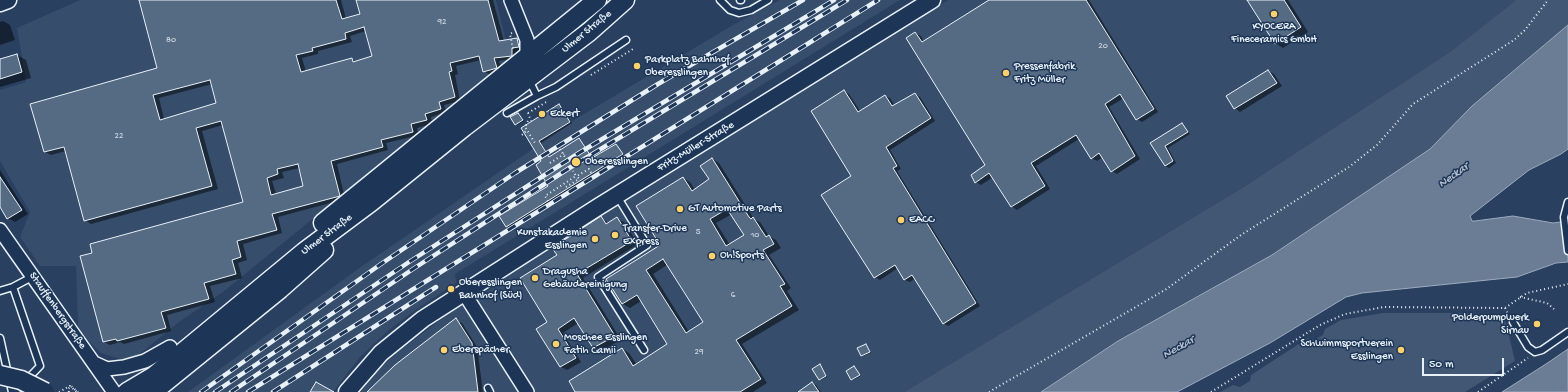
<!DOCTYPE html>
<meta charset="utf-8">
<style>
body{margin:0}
#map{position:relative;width:1568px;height:392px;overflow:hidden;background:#294061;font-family:"Gochi Hand",sans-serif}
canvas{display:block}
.scale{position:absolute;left:1422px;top:358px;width:82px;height:18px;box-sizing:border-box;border:2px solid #e8f1f8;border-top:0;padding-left:5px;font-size:12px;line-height:14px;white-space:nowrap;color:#e8f1f8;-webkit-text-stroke:3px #1d3557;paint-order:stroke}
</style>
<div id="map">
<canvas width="1568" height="392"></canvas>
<div class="scale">50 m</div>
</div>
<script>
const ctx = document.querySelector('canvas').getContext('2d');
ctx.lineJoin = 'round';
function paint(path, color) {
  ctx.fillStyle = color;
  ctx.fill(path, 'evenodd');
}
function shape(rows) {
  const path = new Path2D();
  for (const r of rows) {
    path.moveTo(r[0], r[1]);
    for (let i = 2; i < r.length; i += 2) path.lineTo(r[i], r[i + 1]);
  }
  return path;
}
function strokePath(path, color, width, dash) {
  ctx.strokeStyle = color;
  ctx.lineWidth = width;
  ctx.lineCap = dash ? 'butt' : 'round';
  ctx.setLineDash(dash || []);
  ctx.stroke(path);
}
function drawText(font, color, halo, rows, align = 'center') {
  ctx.font = font + ' "Gochi Hand",sans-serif';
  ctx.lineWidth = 3;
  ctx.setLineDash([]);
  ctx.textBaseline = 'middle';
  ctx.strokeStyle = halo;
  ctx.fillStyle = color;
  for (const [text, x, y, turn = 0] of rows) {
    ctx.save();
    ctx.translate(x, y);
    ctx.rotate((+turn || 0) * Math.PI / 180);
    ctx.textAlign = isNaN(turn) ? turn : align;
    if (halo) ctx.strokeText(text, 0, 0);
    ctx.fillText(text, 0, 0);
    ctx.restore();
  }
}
paint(shape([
 [80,0,496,0,510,58,223,292,179,322,142,352,131,358,121,359,101,353,86,338,78,326,76,266,40,266,20,237,30,212,0,161,0,90,26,82,17,28],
 [780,0,900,0,455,274,456,283,414,311,389,330,360,357,333,392,188,392,358,269,540,144,539,141,733,25],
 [948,0,1516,0,1450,52,1242,188,904,392,360,392,379,369,398,352,452,311,485,293,527,262]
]), '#364d6b');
paint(shape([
 [1516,0,1568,0,1568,25,1472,106,1430,149,1272,255,1118,341,1041,392,904,392,1242,188,1450,52],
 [1383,313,1462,313,1497,316,1503,318,1506,323,1515,361,1465,392,1220,392,1233,385,1240,387,1250,381,1251,375,1308,338,1314,340,1323,335,1325,329,1341,320]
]), '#415774');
const water = shape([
 [1568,25,1568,149,1561,154,1529,170,1470,216,1472,221,1475,221,1513,216,1553,223,1568,221,1568,262,1556,263,1517,277,1362,293,1346,297,1270,343,1177,392,1041,392,1118,341,1272,255,1430,149,1472,106,1568,25],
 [1568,349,1568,392,1502,392,1546,364,1568,349]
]);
paint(water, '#6b7c95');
strokePath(water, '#9dabbd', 1);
paint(shape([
 [140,0,341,0,346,19,361,15,357,0,493,0,504,41,517,39,523,42,525,50,518,52,518,58,499,61,502,71,490,75,484,71,481,60,456,66,458,74,455,75,460,101,444,105,446,112,431,117,432,124,417,128,419,135,386,143,388,150,337,164,345,199,278,217,282,233,243,244,247,260,238,263,242,278,210,286,215,302,167,315,171,331,124,344,120,342,110,345,104,342,245,203,223,125,202,131,218,189,91,224,85,220,66,151,51,155,45,152,158,69],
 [366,31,373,57,356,62,352,59,306,72,302,58,318,54,318,51,352,42,350,36],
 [212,84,218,104,164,119,159,98],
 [300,168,304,186,276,194,272,181,284,178,282,172],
 [991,0,1089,0,1158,112,1142,122,1137,119,1124,98,1109,107,1140,159,1117,174,1112,171,1103,157,1097,161,1091,158,1079,139,1036,166,1050,189,1017,210,1011,206,993,177,981,185,976,182,986,166,915,33,921,36,924,42],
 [1248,0,1288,0,1308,32,1283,48,1275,43],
 [3,21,10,25,15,40,0,45,0,22],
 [17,55,26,60,31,78,0,87,0,60],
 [1268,71,1274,74,1282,86,1240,112,1235,108],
 [844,91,849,94,860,111,885,96,890,98,895,106,915,94,920,97,935,121,890,150,901,169,897,171,980,306,948,326,943,323,916,278,910,282,905,280,898,268,880,280,875,277,852,176],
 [559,105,572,123,541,143,550,157,579,139,593,159,616,145,625,156,510,228,507,226,549,186,542,162,522,128],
 [518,114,524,121,517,125,516,124],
 [1182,124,1190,134,1168,148,1176,163,1169,168,1165,166,1152,143],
 [713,159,719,163,754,219,760,222,769,236,776,240,781,248,769,255,791,288,787,291,799,310,742,344,767,383,753,392,576,392,622,349,629,353,637,365,669,345,641,301,630,308,623,304,608,279,662,245,683,178,690,182,695,190,710,180],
 [732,214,745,236,730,245,716,223],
 [667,265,705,322,689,332,653,274],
 [0,170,28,214,15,222,8,218,0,206],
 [601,217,609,224,617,219,624,222,638,244,583,278,621,340,600,351,594,348,578,323,563,333,581,362,567,370,561,367,538,330,548,323,558,255],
 [456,320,462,323,477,347,483,392,369,392],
 [866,345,871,353,863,356,862,356],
 [820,366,827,377,821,380,819,379],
 [854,367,861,376,853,380,852,379],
 [812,383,816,385,821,392,807,392]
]), '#0007');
const building = shape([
 [139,0,336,0,342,19,360,14,356,0,488,0,499,41,517,38,519,47,512,48,512,56,494,58,497,68,483,72,479,56,450,63,452,71,449,72,455,97,439,102,441,109,425,114,427,120,411,124,413,132,381,140,383,147,331,161,340,196,272,214,277,230,237,241,241,257,232,260,236,274,204,283,209,299,161,312,166,328,117,341,116,339,103,342,80,256,92,253,90,244,243,202,221,121,196,128,212,186,84,221,64,147,44,152,30,104,157,68,139,0],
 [364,27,372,56,353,62,352,58,301,72,296,55,313,51,312,48,346,39,345,33,364,27],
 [210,80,216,103,160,120,153,95,210,80],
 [298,164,303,186,271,195,267,178,278,174,277,169,298,164],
 [989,0,1086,0,1154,109,1136,120,1120,94,1105,104,1135,156,1111,172,1099,153,1091,159,1076,135,1031,163,1045,186,1011,207,989,173,975,183,971,175,985,165,906,38,915,32,922,42,989,0],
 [1247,0,1284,0,1301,27,1275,44,1247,0],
 [17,54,22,72,0,79,0,59,17,54],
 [1268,70,1277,83,1234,109,1226,96,1268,70],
 [844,90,858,112,885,95,892,106,915,93,931,118,886,147,897,166,893,168,976,303,943,324,912,275,904,280,895,265,874,278,821,195,851,176,811,111,844,90],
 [559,104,570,122,539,141,549,157,579,138,592,158,616,144,623,154,506,227,499,216,548,186,536,165,541,161,521,128,559,104],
 [518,113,523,120,515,125,510,117,518,113],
 [1182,123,1188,132,1165,146,1173,161,1165,166,1150,143,1182,123],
 [712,158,749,217,751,219,753,217,766,237,769,235,774,244,763,250,785,284,780,286,792,306,736,340,761,379,740,392,575,392,569,381,622,348,633,366,667,344,637,295,622,304,606,279,660,245,636,206,683,177,692,191,709,179,700,166,712,158],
 [727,209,744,235,726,246,710,219,727,209],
 [663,259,703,322,686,333,646,270,663,259],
 [0,177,22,210,7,219,0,207,0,177],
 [601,216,606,224,617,217,632,241,577,274,615,336,593,348,574,318,558,329,576,358,560,367,536,329,547,322,520,278,557,255,552,248,601,216],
 [456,318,472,343,478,392,367,392,395,365,456,318],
 [866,344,870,352,861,356,857,348,866,344],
 [820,364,826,376,819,380,812,369,820,364],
 [854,366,860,375,851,380,846,371,854,366],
 [316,382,334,392,310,392,316,382],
 [812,382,819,392,798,392,812,382]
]);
paint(building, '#556a83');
strokePath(building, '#e8f1f8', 1);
const service = shape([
 [720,0,730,10,739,13,751,10,768,0],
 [740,0,741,0],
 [529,80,537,96,556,87,626,40],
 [507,113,537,96],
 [617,196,647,245,598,277,644,350],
 [1568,202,1564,217,1568,251],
 [13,287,40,366,15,392],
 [0,291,13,287,32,277],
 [1513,322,1528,347,1535,352,1542,350,1568,332],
 [0,338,12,392],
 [488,388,490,392]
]);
const minor = shape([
 [511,0,527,40,527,57],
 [0,230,114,392],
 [464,293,527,392],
 [94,363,107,369,124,367,145,361,170,347]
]);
const tertiary = shape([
 [0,3,8,0],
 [347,392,381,353,423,319,598,207,932,0]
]);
const secondary = shape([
 [323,223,597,0],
 [127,392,154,376,304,252,371,202,464,127,589,32,625,0],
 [153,392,280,289,324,250]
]);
strokePath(service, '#e8f1f8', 9);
strokePath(minor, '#e8f1f8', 16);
strokePath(tertiary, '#e8f1f8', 19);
strokePath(secondary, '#e8f1f8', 21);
strokePath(shape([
 [512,33,510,34,513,49],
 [591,75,633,49],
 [528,113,548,101],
 [528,113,531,121],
 [528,121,525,127,535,143],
 [522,135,527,130],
 [560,149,565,157],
 [550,163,564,154],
 [566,187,579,179,577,176,589,169,592,174],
 [548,201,545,196,576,176,573,171],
 [1520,297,1547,303,1554,309],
 [1505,308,1509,316],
 [59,392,70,386,77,392],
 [989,392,1165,290,1241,235,1349,167,1377,145,1413,104,1514,40,1525,30,1548,0],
 [1211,392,1320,325,1345,314,1384,307,1505,308,1527,293,1568,284],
 [1478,392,1528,358]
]), '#e8f1f8', 2, [1, 3]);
strokePath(service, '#1d3557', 6);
strokePath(minor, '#1d3557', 13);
strokePath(tertiary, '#1d3557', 16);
strokePath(secondary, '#1d3557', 18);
const rail = shape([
 [201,392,381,264,515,173,658,84,803,0],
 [215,392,409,262,579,153,834,0],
 [231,392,413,269,571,167,847,0],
 [248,392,878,0],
 [273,392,436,287]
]);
strokePath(rail, '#e8f1f8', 4.5);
strokePath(rail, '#1d3557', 3, [9]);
const secondaryBridge = shape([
 [0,375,21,380,45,392]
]);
strokePath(secondaryBridge, '#e8f1f8', 21, []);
strokePath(shape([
 [69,392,68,389,71,386,78,392]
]), '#e8f1f8', 2, [1, 3]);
strokePath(secondaryBridge, '#1d3557', 18);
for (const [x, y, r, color] of [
 [1274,14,4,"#ffd166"],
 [637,66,4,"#ffd166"],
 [1006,73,4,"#ffd166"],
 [542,114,4,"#ffd166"],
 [576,162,5,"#ffd166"],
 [680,209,4,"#ffd166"],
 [901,220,4,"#ffd166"],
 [615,235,4,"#ffd166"],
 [595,239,4,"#ffd166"],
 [712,256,4,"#ffd166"],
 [535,278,4,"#ffd166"],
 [451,289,4,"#ffd166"],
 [1537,324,4,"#ffd166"],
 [556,344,4,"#ffd166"],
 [444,350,4,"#ffd166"],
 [1401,350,4,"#ffd166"]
]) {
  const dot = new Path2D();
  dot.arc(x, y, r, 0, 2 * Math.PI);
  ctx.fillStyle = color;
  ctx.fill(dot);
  strokePath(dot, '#1d3557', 1.5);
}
drawText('9px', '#c3cfdb', null, [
 ["92",442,23],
 ["80",171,41],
 ["20",1103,47],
 ["22",119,137],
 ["5",698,233],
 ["10",755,236],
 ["6",733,296],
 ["29",699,353]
]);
drawText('11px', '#e8f1f8', '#1d3557', [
 ["KYOCERA",1274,27,"center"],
 ["Fineceramics GmbH",1274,40,"center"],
 ["Parkplatz Bahnhof",645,60],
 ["Oberesslingen",645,73],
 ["Pressenfabrik",1014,67],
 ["Fritz Müller",1014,80],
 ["Eckert",550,114],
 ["Oberesslingen",585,162],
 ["GT Automotive Parts",688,209],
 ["EACC",909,220],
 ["Transfer-Drive",623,229],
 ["Express",623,242],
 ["Kunstakademie",587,233,"right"],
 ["Esslingen",587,246,"right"],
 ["Oh!Sports",720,256],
 ["Dragusha",543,272],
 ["Gebäudereinigung",543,285],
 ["Oberesslingen",459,283],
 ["Bahnhof (Süd)",459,296],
 ["Polderpumpwerk",1529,318,"right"],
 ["Sirnau",1529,331,"right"],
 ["Moschee Esslingen",564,338],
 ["Fatih Camii",564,351],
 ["Schwimmsportverein",1393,344,"right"],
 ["Esslingen",1393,357,"right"],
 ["Eberspächer",452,350]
], 'left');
drawText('11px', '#e8f1f8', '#1d3557', [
 ["Ulmer Straße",587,32,-39],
 ["Fritz-Müller-Straße",696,147,-31],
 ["Ulmer Straße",327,235,-37],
 ["Stauffenbergstraße",57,311,55]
]);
drawText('italic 12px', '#b6c2d0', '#1d3557', [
 ["Neckar",1454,176,-36],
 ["Neckar",1179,348,-30]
]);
</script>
